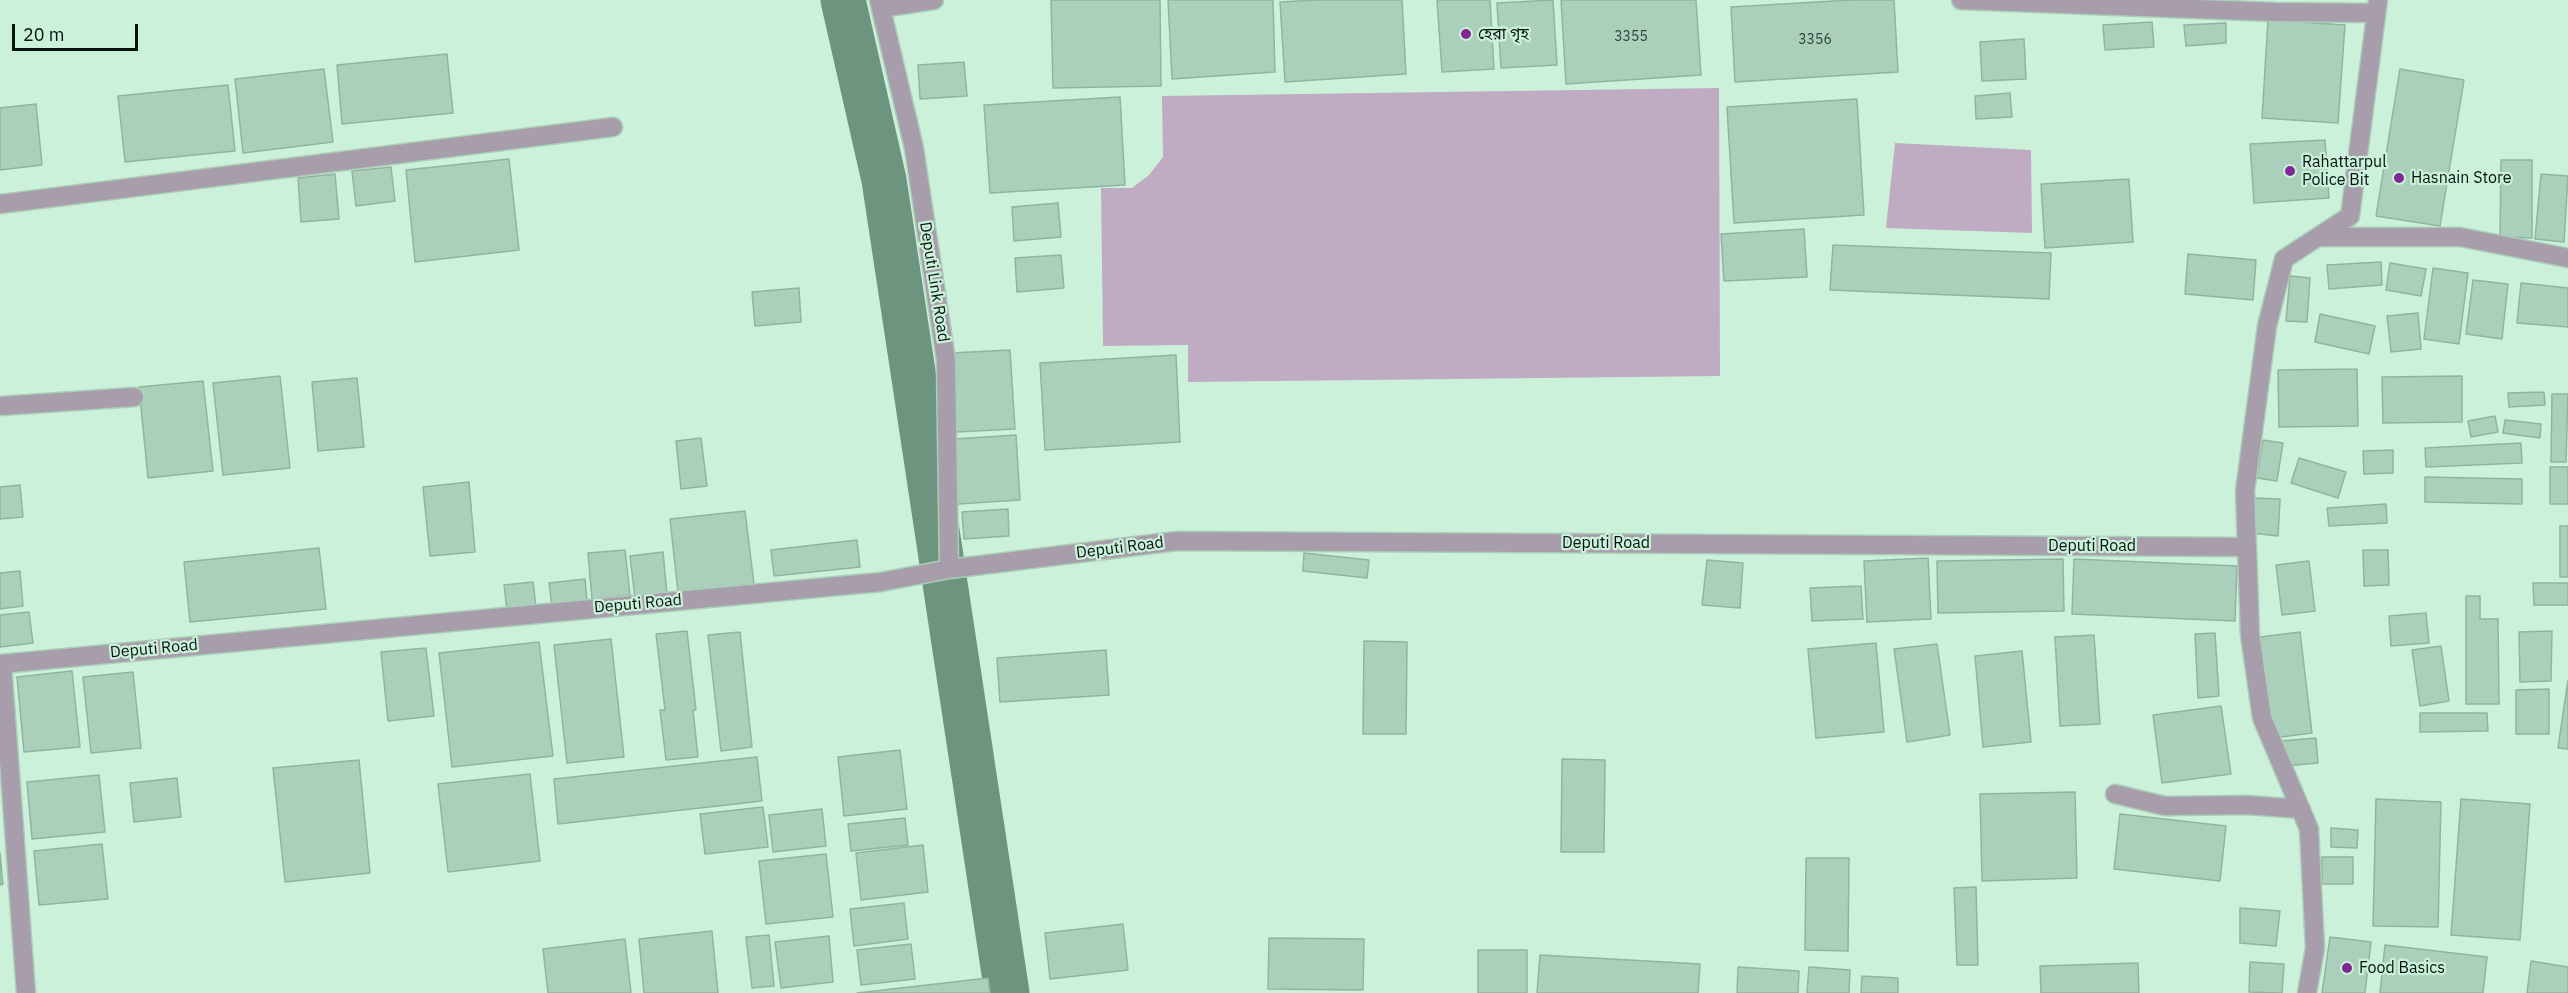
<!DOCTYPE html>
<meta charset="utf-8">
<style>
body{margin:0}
#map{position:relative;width:2568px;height:993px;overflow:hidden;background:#cbf1db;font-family:"IBM Plex Sans",sans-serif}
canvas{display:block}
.scale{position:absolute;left:12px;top:24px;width:126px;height:27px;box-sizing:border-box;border:3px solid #06140d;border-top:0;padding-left:8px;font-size:18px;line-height:21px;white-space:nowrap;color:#06140d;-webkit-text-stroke:4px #cbf1db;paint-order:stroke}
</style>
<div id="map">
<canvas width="2568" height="993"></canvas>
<div class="scale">20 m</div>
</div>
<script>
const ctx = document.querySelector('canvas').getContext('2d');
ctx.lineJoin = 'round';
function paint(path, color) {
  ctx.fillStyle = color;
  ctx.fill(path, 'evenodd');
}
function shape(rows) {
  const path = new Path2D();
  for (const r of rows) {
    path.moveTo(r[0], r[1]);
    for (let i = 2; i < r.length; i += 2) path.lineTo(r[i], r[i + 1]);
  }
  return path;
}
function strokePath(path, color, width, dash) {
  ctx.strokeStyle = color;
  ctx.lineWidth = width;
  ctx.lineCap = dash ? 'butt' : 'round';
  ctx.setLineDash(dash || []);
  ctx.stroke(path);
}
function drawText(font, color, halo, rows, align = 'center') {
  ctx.font = font + ' "IBM Plex Sans","Noto Sans Bengali",sans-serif';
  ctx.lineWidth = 4.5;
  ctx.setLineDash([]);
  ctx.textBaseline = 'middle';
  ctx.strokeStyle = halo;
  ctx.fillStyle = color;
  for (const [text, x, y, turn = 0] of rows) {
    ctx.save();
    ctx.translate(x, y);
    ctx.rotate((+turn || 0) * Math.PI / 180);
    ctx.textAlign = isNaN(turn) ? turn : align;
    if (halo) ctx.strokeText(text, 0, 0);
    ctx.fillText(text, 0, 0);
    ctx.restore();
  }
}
paint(shape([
 [1719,88,1720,376,1188,382,1188,345,1103,346,1101,188,1132,188,1149,175,1163,157,1162,96],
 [1895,143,2031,150,2032,233,1886,228]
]), '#bfacc3');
strokePath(shape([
 [843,0,884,180,1007,993]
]), '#6c947e', 45);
const building = shape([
 [1051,0,1160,0,1161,86,1053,88,1051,0],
 [1168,0,1273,0,1275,72,1172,79,1168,0],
 [1317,0,1402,0,1406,74,1285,82,1280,2,1317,0],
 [1437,0,1490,0,1494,69,1442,72,1437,0],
 [1553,0,1557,65,1501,68,1497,3,1553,0],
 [1561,0,1696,0,1701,75,1566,84,1561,0],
 [1851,0,1894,0,1898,72,1735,82,1731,7,1851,0],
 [2268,20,2345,25,2338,123,2262,118,2268,20],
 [2152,22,2154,47,2105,50,2103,25,2152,22],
 [2226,23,2226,43,2186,46,2184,25,2226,23],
 [2024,39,2026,79,1982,81,1980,42,2024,39],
 [447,54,453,113,342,124,337,65,447,54],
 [964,62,967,96,920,99,918,65,964,62],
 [324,69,333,142,243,153,235,79,324,69],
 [2400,69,2464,80,2440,226,2376,216,2400,69],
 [228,85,235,151,125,162,118,96,228,85],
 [2010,93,2012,117,1976,119,1975,96,2010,93],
 [1120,97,1125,185,990,193,984,105,1120,97],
 [1857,99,1864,215,1734,223,1727,107,1857,99],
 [36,104,42,165,0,170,0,108,36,104],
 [2325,140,2329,198,2254,203,2250,144,2325,140],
 [509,159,519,250,415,262,406,170,509,159],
 [2501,160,2532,160,2532,238,2500,237,2501,160],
 [391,167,395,201,356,206,352,171,391,167],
 [335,174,339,219,301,222,298,178,335,174],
 [2541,174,2568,176,2564,242,2535,239,2541,174],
 [2129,179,2133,242,2045,248,2041,184,2129,179],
 [1058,203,1061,237,1014,241,1012,207,1058,203],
 [1804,229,1807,277,1724,281,1721,234,1804,229],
 [1833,245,2051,253,2049,299,1830,290,1833,245],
 [2188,254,2256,260,2253,300,2185,294,2188,254],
 [1061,255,1064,288,1017,292,1015,258,1061,255],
 [2381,262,2382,285,2329,289,2327,265,2381,262],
 [2390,263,2426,269,2421,296,2386,290,2390,263],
 [2433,268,2468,273,2459,344,2424,339,2433,268],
 [2290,276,2310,278,2307,322,2286,321,2290,276],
 [2473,280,2508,284,2502,339,2466,334,2473,280],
 [2521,283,2568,288,2568,327,2517,323,2521,283],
 [799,288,801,322,755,326,752,292,799,288],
 [2418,313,2421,349,2391,352,2387,316,2418,313],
 [2320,314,2375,326,2369,354,2315,342,2320,314],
 [1010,350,1015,429,956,432,951,353,1010,350],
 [1176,355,1180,442,1045,450,1040,363,1176,355],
 [2357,369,2358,426,2279,427,2278,370,2357,369],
 [280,376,290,468,223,475,213,383,280,376],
 [2462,376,2462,422,2383,423,2382,377,2462,376],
 [357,378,364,447,318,451,312,382,357,378],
 [203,381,213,471,148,478,139,387,203,381],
 [2544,392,2545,405,2509,407,2508,393,2544,392],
 [2552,394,2568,394,2566,462,2551,462,2552,394],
 [2495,416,2498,432,2471,437,2468,421,2495,416],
 [2505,420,2541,424,2540,438,2503,433,2505,420],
 [1016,435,1020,500,958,504,954,439,1016,435],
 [701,438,707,486,681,489,676,441,701,438],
 [2263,440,2283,443,2277,481,2257,478,2263,440],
 [2521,443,2522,463,2426,467,2425,448,2521,443],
 [2393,450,2393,473,2364,474,2363,451,2393,450],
 [2299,458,2346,472,2338,498,2291,483,2299,458],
 [2550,467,2568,467,2568,504,2550,504,2550,467],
 [2425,477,2522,479,2522,504,2425,502,2425,477],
 [469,482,475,552,430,556,423,487,469,482],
 [20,485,23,517,0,519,0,487,20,485],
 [2254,498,2280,499,2278,536,2251,533,2254,498],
 [2386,504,2387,523,2329,526,2327,508,2386,504],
 [1008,509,1009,536,964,539,962,512,1008,509],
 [745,511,754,584,678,592,670,519,745,511],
 [2560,526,2568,526,2568,577,2560,577,2560,526],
 [857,540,860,567,774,576,771,550,857,540],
 [319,548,326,609,190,622,184,562,319,548],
 [625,550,630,595,592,599,588,553,625,550],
 [2363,550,2388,550,2389,585,2364,586,2363,550],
 [663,552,667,594,635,598,630,556,663,552],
 [1304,553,1369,560,1367,578,1303,571,1304,553],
 [1928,558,1931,619,1867,622,1864,561,1928,558],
 [2063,559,2064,611,1938,613,1937,561,2063,559],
 [2074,559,2237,566,2235,621,2072,614,2074,559],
 [1707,560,1743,563,1740,608,1702,605,1707,560],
 [2309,561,2315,611,2282,615,2276,565,2309,561],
 [20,571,23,606,0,609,0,573,20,571],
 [585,579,587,601,552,606,549,583,585,579],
 [533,582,536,607,507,611,504,585,533,582],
 [2533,583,2568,583,2568,605,2534,605,2533,583],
 [1861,586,1863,619,1812,621,1810,588,1861,586],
 [2466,596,2480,596,2480,619,2498,619,2499,704,2466,704,2466,596],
 [29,612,33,643,0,647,0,615,29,612],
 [2426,613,2429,643,2391,646,2389,616,2426,613],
 [687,631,696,710,693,710,698,757,666,760,660,710,665,710,656,634,687,631],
 [2552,631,2551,681,2520,682,2519,632,2552,631],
 [740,632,752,747,721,751,708,635,740,632],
 [2300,632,2312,733,2273,738,2260,637,2300,632],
 [2215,633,2219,696,2198,698,2195,634,2215,633],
 [2094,635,2100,724,2060,726,2055,637,2094,635],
 [611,639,624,757,567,763,554,645,611,639],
 [1364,641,1407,642,1406,734,1363,734,1364,641],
 [539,642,553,756,452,767,439,653,539,642],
 [1876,643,1884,732,1816,738,1808,649,1876,643],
 [1937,644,1950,735,1907,742,1894,649,1937,644],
 [2441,646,2449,701,2420,706,2412,650,2441,646],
 [426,648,434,716,388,721,381,652,426,648],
 [1106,650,1109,695,1000,702,997,658,1106,650],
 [2022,651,2031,742,1983,747,1975,656,2022,651],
 [72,671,80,747,24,752,17,677,72,671],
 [133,672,141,748,91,753,83,677,133,672],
 [2568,680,2568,749,2558,748,2568,680],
 [2549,689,2549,734,2516,734,2516,690,2549,689],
 [2221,706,2231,774,2162,783,2153,715,2221,706],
 [2420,713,2487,713,2488,731,2420,732,2420,713],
 [2316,738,2318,763,2284,766,2281,741,2316,738],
 [900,750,907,809,844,816,838,757,900,750],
 [757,757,762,801,558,824,554,779,757,757],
 [1562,759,1605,760,1604,852,1561,852,1562,759],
 [359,760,370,873,285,882,273,768,359,760],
 [530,774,540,861,448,872,438,784,530,774],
 [99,775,105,832,32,839,27,782,99,775],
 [177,778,181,817,134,822,130,783,177,778],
 [2075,792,2077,878,1982,881,1980,794,2075,792],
 [2376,799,2441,802,2438,927,2373,926,2376,799],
 [2461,799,2530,804,2520,940,2451,935,2461,799],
 [763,807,768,847,705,854,700,814,763,807],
 [822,809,826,846,773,852,769,815,822,809],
 [2120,814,2226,826,2220,881,2114,869,2120,814],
 [905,818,908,845,851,851,848,824,905,818],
 [2331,828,2358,830,2357,848,2331,847,2331,828],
 [102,844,108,899,39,905,34,851,102,844],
 [923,845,928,892,861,900,856,853,923,845],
 [0,853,3,884,0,885,0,853],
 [826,854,833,917,766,924,759,861,826,854],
 [2322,857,2353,857,2353,884,2322,884,2322,857],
 [1806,858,1849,858,1848,951,1805,950,1806,858],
 [1976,887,1978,965,1957,965,1954,888,1976,887],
 [904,903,908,939,854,946,850,909,904,903],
 [2240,908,2280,911,2276,946,2240,943,2240,908],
 [1123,924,1128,970,1050,979,1045,933,1123,924],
 [712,931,718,993,644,993,639,939,712,931],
 [769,935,774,986,752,988,746,937,769,935],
 [829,936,833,982,781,988,775,942,829,936],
 [2330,937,2371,942,2365,993,2322,993,2330,937],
 [1269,938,1364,939,1363,990,1268,989,1269,938],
 [625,939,631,993,548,993,543,949,625,939],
 [911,944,915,979,861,985,857,950,911,944],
 [2385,945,2487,957,2483,993,2380,993,2385,945],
 [1478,950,1527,950,1527,993,1478,993,1478,950],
 [1540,955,1700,964,1698,993,1537,993,1540,955],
 [2531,961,2568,967,2568,993,2527,993,2531,961],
 [2250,962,2284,964,2282,993,2249,992,2250,962],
 [2138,963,2139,993,2041,993,2040,966,2138,963],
 [1738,967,1799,971,1798,993,1737,993,1738,967],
 [1809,967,1850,970,1849,993,1807,993,1809,967],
 [1862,976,1898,978,1898,993,1861,993,1862,976],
 [988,978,990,993,857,993,988,978]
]);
paint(building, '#aad0bb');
strokePath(building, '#90b4a0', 1.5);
const minor = shape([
 [879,0,914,148,946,360,949,569],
 [1961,0,2275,12,2376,13],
 [881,8,934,0],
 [0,204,613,127],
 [2318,237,2460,237,2568,258],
 [0,406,134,397],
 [0,664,881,582,949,569,1177,541,2247,547],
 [2,664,26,993],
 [2115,794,2165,806,2247,805,2301,809],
 [2307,993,2315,948,2309,829,2262,718,2250,635,2245,491,2267,326,2284,259,2350,216,2378,0]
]);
strokePath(minor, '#abceba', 21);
strokePath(minor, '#a89daa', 18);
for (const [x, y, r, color] of [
 [1466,34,6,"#822895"],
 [2290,171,6,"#822895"],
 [2399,178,6,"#822895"],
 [2347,968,6,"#822895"]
]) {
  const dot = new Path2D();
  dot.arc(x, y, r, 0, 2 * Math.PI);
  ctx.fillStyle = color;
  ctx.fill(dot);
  strokePath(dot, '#cbf1db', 2);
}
drawText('14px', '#2f4338', null, [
 ["3355",1631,37],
 ["3356",1815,40]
]);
drawText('16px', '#06140d', '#cbf1db', [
 ["হেরা গৃহ",1478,34],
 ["Rahattarpul",2302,162],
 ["Police Bit",2302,180],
 ["Hasnain Store",2411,178],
 ["Food Basics",2359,968]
], 'left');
drawText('16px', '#06140d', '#cbf1db', [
 ["Deputi Link Road",934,282,81],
 ["Deputi Road",1606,543],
 ["Deputi Road",2092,546],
 ["Deputi Road",1120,548,-7],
 ["Deputi Road",638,604,-5],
 ["Deputi Road",154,649,-5]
]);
</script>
